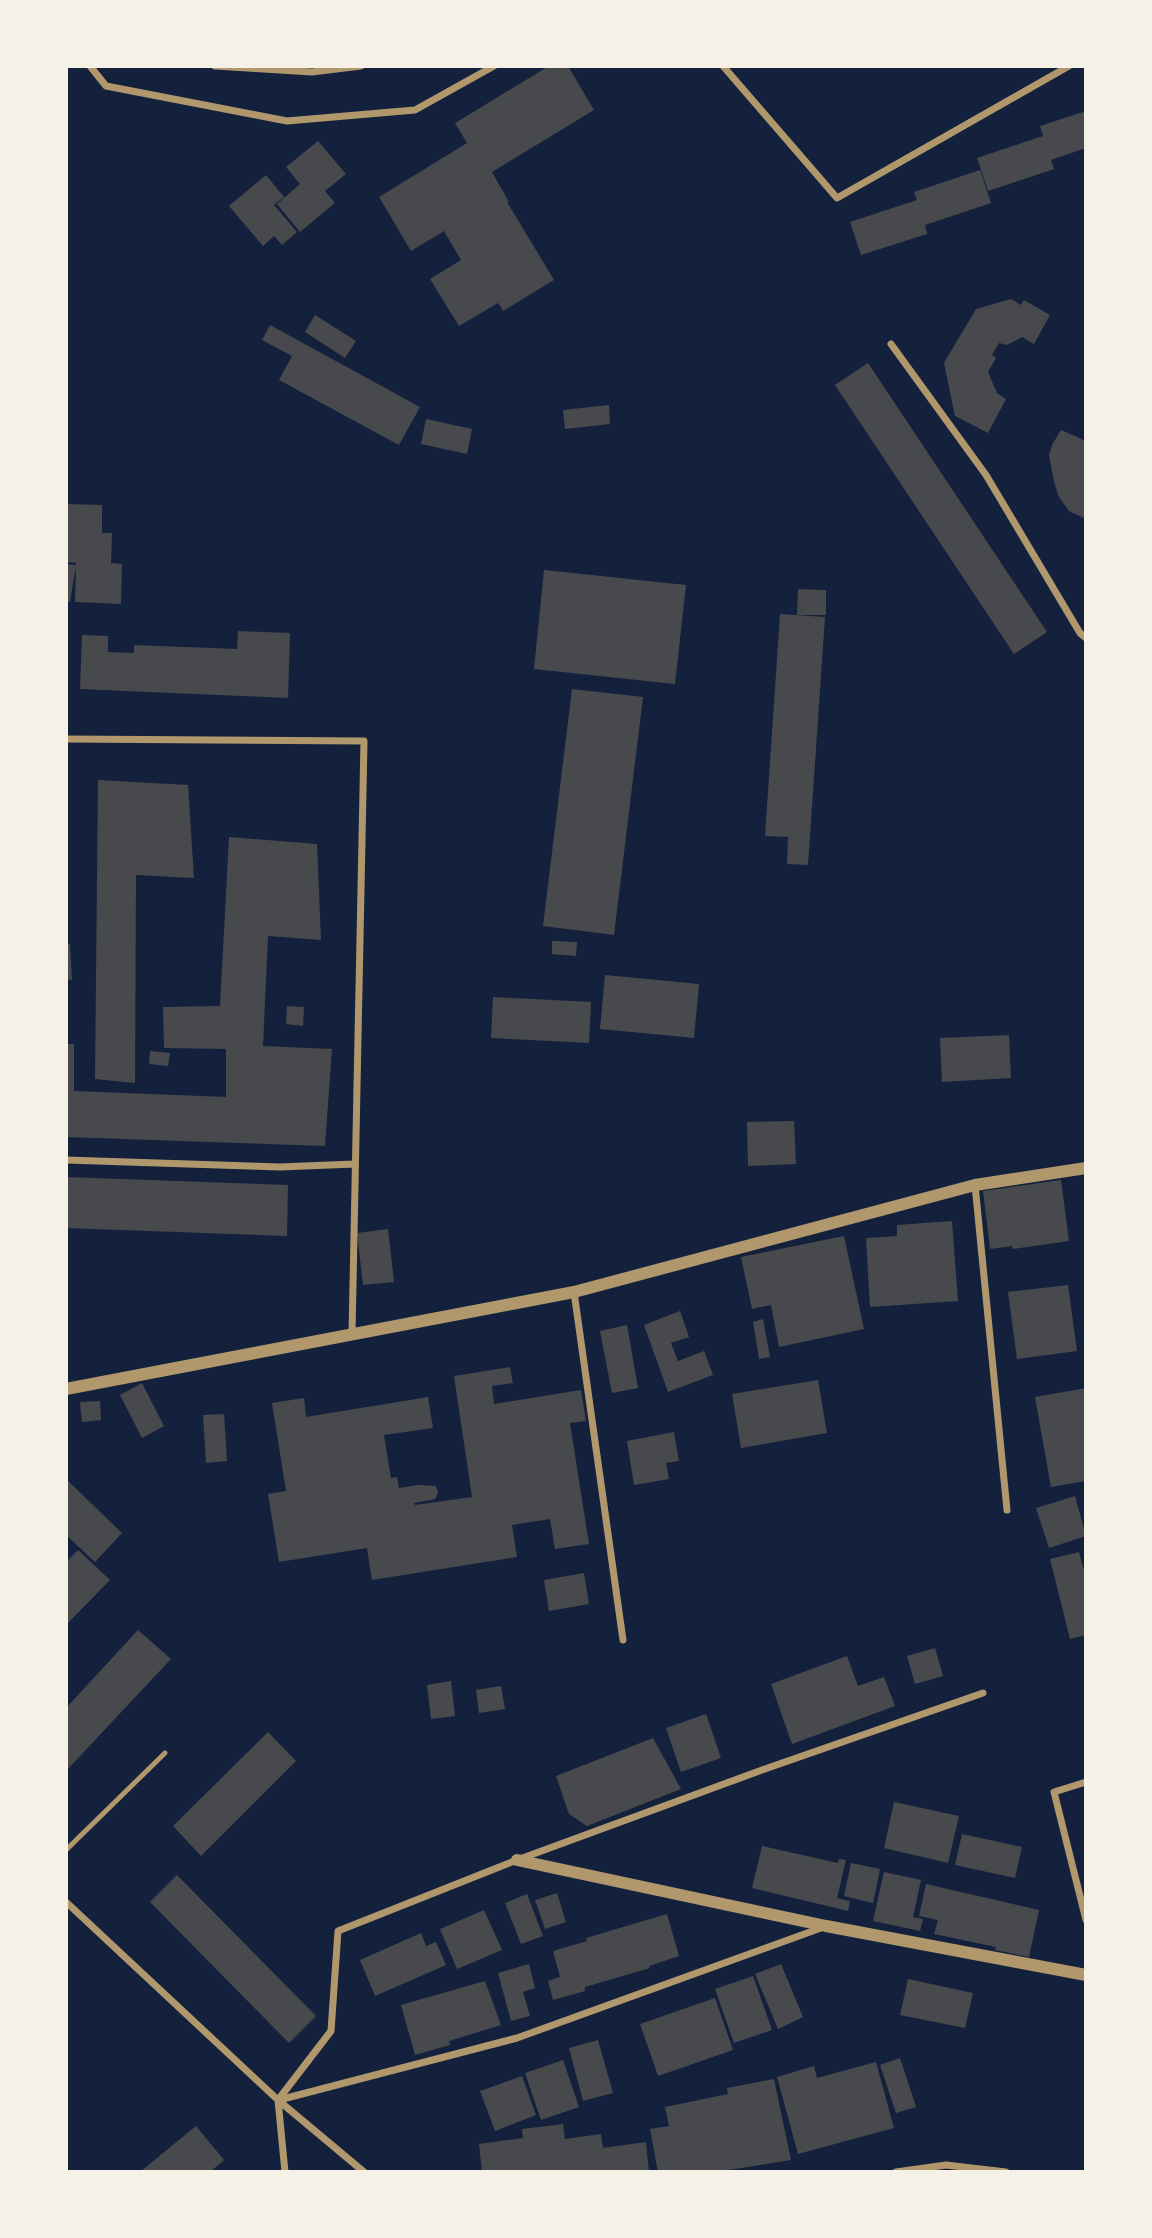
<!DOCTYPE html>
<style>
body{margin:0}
#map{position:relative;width:1152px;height:2238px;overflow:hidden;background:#14213d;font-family:"Golos Text",sans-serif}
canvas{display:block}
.frame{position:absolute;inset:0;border:68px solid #f6f1e7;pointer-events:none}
</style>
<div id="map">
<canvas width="1152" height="2238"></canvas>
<div class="frame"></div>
</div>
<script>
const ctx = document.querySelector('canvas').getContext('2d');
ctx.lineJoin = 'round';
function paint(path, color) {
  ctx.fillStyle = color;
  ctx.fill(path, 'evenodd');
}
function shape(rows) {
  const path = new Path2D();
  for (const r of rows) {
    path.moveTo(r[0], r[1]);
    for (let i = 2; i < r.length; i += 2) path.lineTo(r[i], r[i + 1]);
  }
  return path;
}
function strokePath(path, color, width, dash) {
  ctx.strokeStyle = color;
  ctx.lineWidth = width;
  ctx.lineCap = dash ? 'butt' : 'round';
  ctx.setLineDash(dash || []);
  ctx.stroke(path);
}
paint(shape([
 [549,66,568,66,594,110,492,172,509,202,507,202,554,280,503,311,498,303,459,326,430,279,461,260,444,231,411,251,379,197,467,143,455,123],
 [1086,111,1086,148,1051,160,1054,169,988,191,977,158,1043,136,1040,126],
 [318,141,346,174,325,191,335,203,300,232,277,204,300,184,286,167],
 [980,170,991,203,925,225,927,234,861,255,850,222,917,200,914,192],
 [266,175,284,197,274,205,297,232,282,245,274,236,263,246,229,206],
 [1011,299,1021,305,1024,300,1050,315,1034,344,1022,337,1007,345,999,343,992,355,996,358,988,372,997,393,1006,399,988,433,955,416,944,363,976,309],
 [315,315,356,341,345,358,305,332],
 [270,325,420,407,399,445,279,380,292,356,262,340],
 [868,363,1047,632,1014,654,835,385],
 [609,405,610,424,565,429,563,410],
 [426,419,472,429,467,454,421,444],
 [1061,430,1086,441,1086,519,1069,511,1059,497,1054,482,1049,455,1052,445],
 [66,504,102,505,102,533,112,533,111,563,122,564,121,604,75,602,76,563,67,562],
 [66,564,76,565,70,602,66,601],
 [544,570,686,585,675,684,534,669],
 [798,589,826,590,826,615,797,615],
 [780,614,825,617,808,865,787,864,788,837,765,836],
 [238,631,290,633,288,698,80,689,82,635,108,636,108,652,134,653,134,645,237,649],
 [572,689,643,697,614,935,543,926],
 [98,780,188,785,194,878,136,875,135,1083,95,1079],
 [229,837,317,844,321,940,268,936,263,1046,332,1049,325,1146,66,1137,66,1044,74,1044,74,1091,226,1097,226,1049,164,1048,163,1007,220,1006],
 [552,941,577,942,576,956,552,954],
 [66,943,70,944,72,980,66,979],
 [605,975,699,984,694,1038,600,1029],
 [493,997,591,1002,589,1043,491,1038],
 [287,1006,304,1007,303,1026,286,1024],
 [1009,1035,1011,1078,942,1082,940,1038],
 [150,1051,170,1053,168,1066,149,1064],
 [794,1121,796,1164,748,1166,747,1122],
 [66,1177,288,1185,287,1236,66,1228],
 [1061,1180,1069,1241,1013,1249,1012,1246,990,1249,983,1191],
 [952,1221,958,1301,870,1307,866,1238,897,1236,897,1225],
 [388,1229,394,1282,363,1285,357,1233],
 [844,1236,864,1329,779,1347,771,1305,752,1309,741,1257],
 [1068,1285,1077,1351,1017,1359,1008,1292],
 [680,1311,689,1337,671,1343,678,1361,704,1351,713,1375,668,1392,644,1325],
 [763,1319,770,1357,759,1359,753,1322],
 [627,1325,638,1388,612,1393,600,1331],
 [510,1367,513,1383,492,1386,494,1404,581,1390,586,1421,570,1423,589,1544,555,1549,550,1519,512,1525,517,1557,372,1580,367,1548,279,1562,268,1494,286,1491,272,1403,304,1398,306,1417,428,1397,433,1428,384,1435,391,1478,397,1477,399,1488,418,1485,436,1486,438,1493,435,1499,414,1503,415,1505,472,1497,454,1376],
 [818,1380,827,1433,741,1448,732,1394],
 [142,1383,164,1426,142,1438,120,1395],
 [1086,1388,1086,1481,1051,1487,1035,1397],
 [100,1401,101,1420,82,1422,80,1402],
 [224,1414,227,1461,206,1463,203,1415],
 [674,1432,679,1461,666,1463,669,1479,634,1485,627,1441],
 [66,1479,122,1533,95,1562,66,1535],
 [1075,1496,1086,1536,1049,1548,1036,1508],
 [78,1550,110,1580,66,1625,66,1562],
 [1079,1552,1086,1578,1086,1635,1070,1639,1050,1559],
 [584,1573,589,1604,549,1611,544,1580],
 [138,1630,171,1659,66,1771,66,1708],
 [935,1648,943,1676,915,1684,907,1656],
 [847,1656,858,1686,884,1677,895,1706,792,1744,771,1684],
 [451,1681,455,1716,431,1719,427,1685],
 [501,1686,505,1709,479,1713,476,1690],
 [706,1714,721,1758,681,1772,666,1728],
 [268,1732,296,1761,201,1856,173,1826],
 [653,1738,681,1789,587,1826,569,1814,556,1776],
 [894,1802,959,1816,948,1863,884,1848],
 [962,1834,1022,1847,1015,1878,955,1865],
 [762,1846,838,1863,839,1859,846,1860,837,1898,850,1901,848,1911,752,1888],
 [851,1863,880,1869,873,1903,844,1896],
 [884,1872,921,1880,913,1917,923,1919,920,1931,873,1921],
 [177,1875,316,2016,289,2043,150,1902],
 [926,1884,1039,1910,1029,1957,995,1950,996,1947,934,1934,938,1920,919,1916],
 [557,1893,566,1922,545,1929,535,1900],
 [527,1894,543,1936,521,1944,505,1903],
 [484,1910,502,1950,457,1969,440,1929],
 [667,1914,679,1956,649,1966,650,1968,585,1987,585,1991,553,2000,548,1981,560,1977,553,1951,587,1941,586,1938],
 [421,1933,426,1946,436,1942,446,1965,375,1996,360,1960],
 [529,1964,535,1988,523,1992,530,2016,511,2021,498,1973],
 [781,1964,803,2017,778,2029,755,1974],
 [753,1976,772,2030,734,2043,715,1989],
 [908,1979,973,1993,965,2028,900,2015],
 [485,1981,501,2025,449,2041,450,2045,415,2055,401,2005],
 [715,1998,733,2050,658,2076,640,2024],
 [598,2040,613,2093,583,2101,569,2048],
 [900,2058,916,2107,896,2113,880,2065],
 [563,2060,579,2107,541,2120,525,2073],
 [876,2062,894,2128,798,2154,777,2077,814,2066,817,2078],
 [522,2076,536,2115,495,2131,480,2091],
 [774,2079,791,2160,716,2172,658,2172,650,2129,669,2126,665,2107,728,2094,727,2088],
 [563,2124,565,2139,601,2134,603,2148,646,2142,649,2172,482,2172,479,2144,523,2138,522,2129],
 [196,2126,224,2160,210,2172,140,2172]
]), '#48494c');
strokePath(shape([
 [66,1850,165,1753]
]), '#b1986c', 5);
strokePath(shape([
 [90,66,106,86,287,121,415,110,494,66],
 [215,66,312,72,361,66],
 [723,66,837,198,1069,66],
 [891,344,986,475,1080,633,1086,638],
 [66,739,364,741,352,1334],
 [66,1160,280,1167,355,1164],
 [975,1185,1007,1510],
 [574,1292,623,1640],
 [1086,1782,1054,1792,1086,1920],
 [66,1902,278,2100,285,2172],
 [278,2100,331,2031,338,1931,517,1860,762,1770,983,1693],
 [278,2100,364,2172],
 [279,2100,517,2038,821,1928],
 [896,2172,946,2165,1006,2172]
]), '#b1986c', 7);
strokePath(shape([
 [66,1389,574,1292,975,1185,1086,1168],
 [517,1860,826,1926,1086,1975]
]), '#b1986c', 12);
</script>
